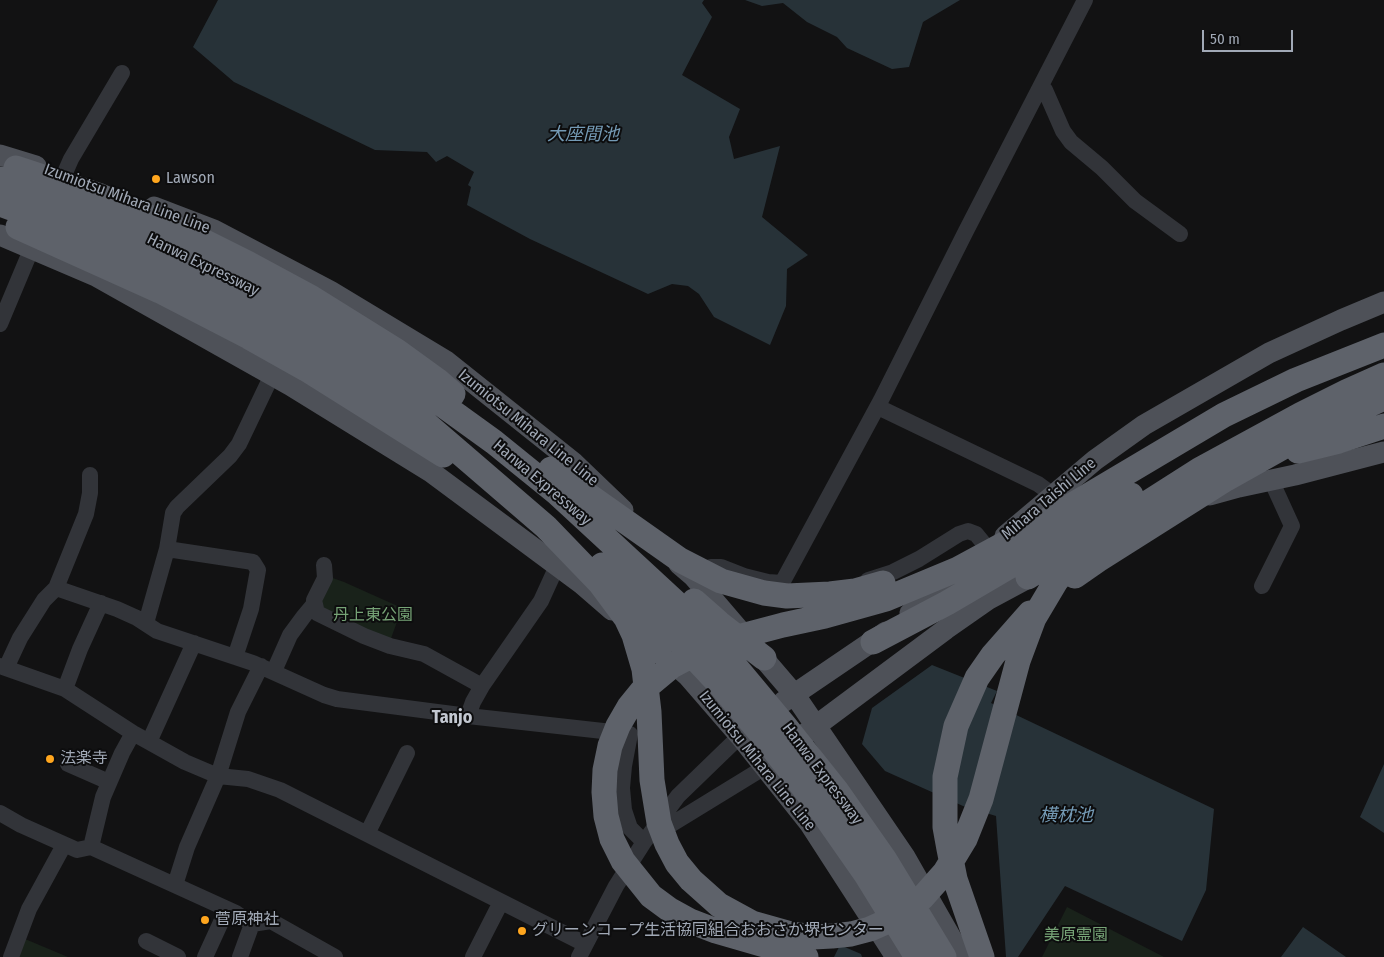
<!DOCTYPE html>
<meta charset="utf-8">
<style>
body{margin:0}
#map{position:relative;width:1384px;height:957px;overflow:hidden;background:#121213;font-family:"Fira Sans Condensed",sans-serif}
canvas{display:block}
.scale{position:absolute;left:1202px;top:30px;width:91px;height:22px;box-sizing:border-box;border:2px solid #a1a9b6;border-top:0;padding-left:6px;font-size:15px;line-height:18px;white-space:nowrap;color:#a1a9b6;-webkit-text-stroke:4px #0d0d0e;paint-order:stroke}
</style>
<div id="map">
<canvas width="1384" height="957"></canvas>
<div class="scale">50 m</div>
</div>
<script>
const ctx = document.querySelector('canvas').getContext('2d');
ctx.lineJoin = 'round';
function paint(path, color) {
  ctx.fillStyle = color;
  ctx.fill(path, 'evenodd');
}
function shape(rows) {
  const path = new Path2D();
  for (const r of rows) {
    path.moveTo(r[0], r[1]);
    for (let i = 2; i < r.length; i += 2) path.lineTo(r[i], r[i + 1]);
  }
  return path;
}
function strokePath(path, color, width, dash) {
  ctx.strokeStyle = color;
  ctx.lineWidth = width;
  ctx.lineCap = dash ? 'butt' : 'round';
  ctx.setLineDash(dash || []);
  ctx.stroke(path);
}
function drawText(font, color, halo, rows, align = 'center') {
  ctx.font = font + ' "Fira Sans Condensed","Noto Sans JP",sans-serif';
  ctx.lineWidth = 4;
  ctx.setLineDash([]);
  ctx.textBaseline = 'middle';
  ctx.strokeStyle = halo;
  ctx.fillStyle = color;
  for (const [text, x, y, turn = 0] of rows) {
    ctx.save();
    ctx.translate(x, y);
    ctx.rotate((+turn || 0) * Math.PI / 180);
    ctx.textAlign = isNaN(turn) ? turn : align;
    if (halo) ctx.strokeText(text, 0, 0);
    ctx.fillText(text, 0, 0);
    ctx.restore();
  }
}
paint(shape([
 [327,576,344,582,402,608,389,644,319,611],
 [1067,907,1164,957,1042,957],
 [25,939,68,957,18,957]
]), '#19221a');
paint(shape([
 [218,0,704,0,702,3,712,17,682,75,740,109,729,137,734,159,780,146,762,217,808,255,787,269,786,306,770,345,714,317,699,294,688,286,672,284,648,294,530,239,467,205,471,187,468,185,474,172,447,156,436,162,427,152,375,150,234,82,193,47],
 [745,0,960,0,923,22,909,67,892,69,847,48,837,37,807,22,783,3,762,6],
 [932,665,997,691,991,703,1214,809,1206,890,1182,941,1065,886,1018,957,1006,957,996,816,963,806,885,771,862,744,872,708],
 [1384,764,1384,833,1360,817],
 [1303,927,1346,957,1281,957],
 [840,945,861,954,862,957,834,957]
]), '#273238');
strokePath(shape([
 [1041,87,1045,90,1063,131,1071,142,1102,168,1135,201,1180,234],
 [57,191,71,159,122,73],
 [0,324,36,238],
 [878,407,1038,484,1053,495],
 [167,549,253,562,258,570,251,609,235,657],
 [324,565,325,578,314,600,317,613,364,636,390,646,424,654,482,686],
 [701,572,711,567,721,567,744,576,768,582,782,583,881,400,966,231,1085,0],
 [868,580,893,572,919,559,959,534,968,531,976,534,989,550],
 [1262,586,1292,526,1271,480],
 [56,588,117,609,137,618,157,631,253,663,324,695,337,699,468,716,630,734,624,766,622,788,624,810,630,828,644,842],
 [146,623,167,549,173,513,177,507,230,456,239,444,272,375],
 [0,666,65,689,133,733,185,762,218,776,248,779,280,790,585,944],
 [6,668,20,638,44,600,56,588,86,514,90,493,90,475],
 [274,671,290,635,304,616,314,604],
 [65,689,80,649,101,603],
 [468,716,473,702,482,686,541,601,557,566],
 [149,742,194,643],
 [68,764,109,782],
 [0,813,21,825,77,850,91,847,236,913,252,924,240,957],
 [367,834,407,753],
 [654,835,765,767],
 [91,847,103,797,122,753,133,733],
 [175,885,187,847,218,776,238,712,261,666],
 [252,924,271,921,335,957],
 [146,941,178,957],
 [11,957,29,909,64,845],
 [205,957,227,909],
 [473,957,501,902],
 [579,957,616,886,644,842,678,796,740,736]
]), '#323439', 16);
strokePath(shape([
 [0,155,36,166],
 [154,207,214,230,330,291,446,361,574,463,623,510],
 [0,235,96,276,290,385,431,472,582,584,612,610],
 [1210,495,1239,487,1295,475,1384,452],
 [1005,536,1095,460,1144,425,1269,353,1341,320,1384,302],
 [679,564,693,576,794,694,905,857,962,957],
 [910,613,965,571],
 [664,655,688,676,740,736,810,824,896,957],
 [783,702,886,632],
 [805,734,946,629,989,599,1043,570]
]), '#4e5158', 21);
strokePath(shape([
 [16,168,98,195,191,235,249,264,312,298,397,351,437,380,453,394],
 [0,179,126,228,197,261,278,302,352,345,422,390,494,442,557,493,675,602,735,666,785,726,836,790,885,860,944,957],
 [0,204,55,224,110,247,211,293,267,323,336,363,424,420],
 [18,227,160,291,249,337,306,369,443,455],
 [410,410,546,527,600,583,626,618,634,635,644,669,649,712,652,780,659,823,667,844,677,863,691,880,719,905,752,923,791,934,813,937,832,936,851,934,870,929,888,921,922,898,945,872,965,839,981,799,1018,661,1034,618,1056,581,1085,548,1119,521,1199,470,1300,415,1346,392,1384,375],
 [1298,451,1339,441,1384,426],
 [551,469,680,560,721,581,764,593,787,596,830,594,855,591,883,583],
 [602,565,660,621,720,685,768,742,821,810,865,873,917,957],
 [1075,576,1098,560,1226,479,1299,438,1384,398],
 [1028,577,1074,548],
 [694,601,719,623,764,658],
 [638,618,659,651],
 [873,642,947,603,1131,495],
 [806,957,716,931,690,921,670,910,651,896,623,861,612,839,606,816,604,792,605,770,610,746,618,726,629,707,642,691,672,666,704,649,730,639,783,625,825,616,886,599,958,569,1032,529,1224,415,1296,380,1384,345],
 [982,957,955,879,949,849,945,827,945,777,956,726,977,678,993,655,1030,613]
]), '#5e626a', 25);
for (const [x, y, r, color] of [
 [156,179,5,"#ffa61e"],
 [50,759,5,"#ffa61e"],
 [205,920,5,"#ffa61e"],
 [522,931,5,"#ffa61e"]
]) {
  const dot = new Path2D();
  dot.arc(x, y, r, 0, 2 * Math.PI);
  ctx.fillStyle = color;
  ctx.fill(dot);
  strokePath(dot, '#0d0d0e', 2);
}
drawText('16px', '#a1a9b6', '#0d0d0e', [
 ["Lawson",166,179],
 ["法楽寺",60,759],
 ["菅原神社",215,920],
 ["グリーンコープ生活協同組合おおさか堺センター",532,931]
], 'left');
drawText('16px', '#a1a9b6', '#0d0d0e', [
 ["Izumiotsu Mihara Line Line",127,199,20],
 ["Hanwa Expressway",203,265,26],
 ["Izumiotsu Mihara Line Line",528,428,39],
 ["Hanwa Expressway",542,483,40],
 ["Mihara Taishi Line",1049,499,-40],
 ["Izumiotsu Mihara Line Line",757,761,51],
 ["Hanwa Expressway",822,774,53]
]);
drawText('16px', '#76a376', '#0d0d0e', [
 ["丹上東公園",373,616],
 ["美原霊園",1076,936]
]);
drawText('italic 18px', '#749ab5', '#0d0d0e', [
 ["大座間池",583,135],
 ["横枕池",1066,816]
]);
drawText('bold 18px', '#c3c8d1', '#0d0d0e', [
 ["Tanjo",452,718]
]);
</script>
